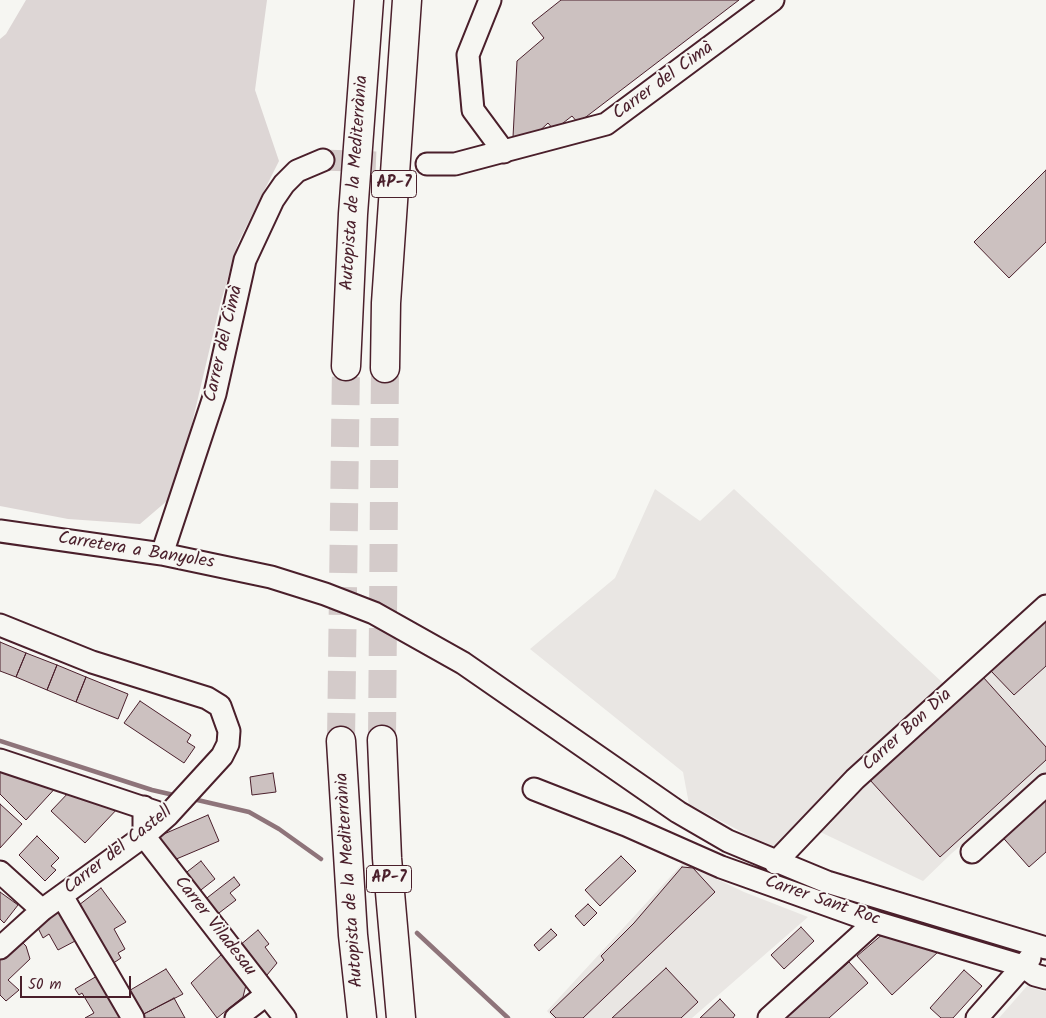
<!DOCTYPE html>
<meta charset="utf-8">
<style>
body{margin:0}
#map{position:relative;width:1046px;height:1018px;overflow:hidden;background:#f6f6f2;font-family:Kalam,sans-serif}
canvas{display:block}
.scale{position:absolute;left:20px;top:976px;width:111px;height:22px;box-sizing:border-box;border:2px solid #4a1f2b;border-top:0;padding-left:6px;font-size:15px;line-height:18px;white-space:nowrap;color:#4a1f2b;-webkit-text-stroke:4px #f6f6f2;paint-order:stroke}
</style>
<div id="map">
<canvas width="1046" height="1018"></canvas>
<div class="scale">50 m</div>
</div>
<script>
const ctx = document.querySelector('canvas').getContext('2d');
ctx.lineJoin = 'round';
function paint(path, color) {
  ctx.fillStyle = color;
  ctx.fill(path, 'evenodd');
}
function shape(rows) {
  const path = new Path2D();
  for (const r of rows) {
    path.moveTo(r[0], r[1]);
    for (let i = 2; i < r.length; i += 2) path.lineTo(r[i], r[i + 1]);
  }
  return path;
}
function strokePath(path, color, width, dash) {
  ctx.strokeStyle = color;
  ctx.lineWidth = width;
  ctx.lineCap = dash ? 'butt' : 'round';
  ctx.setLineDash(dash || []);
  ctx.stroke(path);
}
function drawText(font, color, halo, rows, align = 'center') {
  ctx.font = font + ' Kalam,sans-serif';
  ctx.lineWidth = 4;
  ctx.setLineDash([]);
  ctx.textBaseline = 'middle';
  ctx.strokeStyle = halo;
  ctx.fillStyle = color;
  for (const [text, x, y, turn = 0] of rows) {
    ctx.save();
    ctx.translate(x, y);
    ctx.rotate((+turn || 0) * Math.PI / 180);
    ctx.textAlign = isNaN(turn) ? turn : align;
    if (halo) ctx.strokeText(text, 0, 0);
    ctx.fillText(text, 0, 0);
    ctx.restore();
  }
}
paint(shape([
 [655,489,700,521,734,489,943,683,772,848,689,804,683,772,530,649,615,578],
 [1046,613,1046,775,952,853,923,881,814,829],
 [683,863,744,892,808,917,692,1018,553,1018,547,1011],
 [1027,986,1046,992,1046,1018,999,1018]
]), '#e9e6e3');
paint(shape([
 [26,0,267,0,255,90,279,161,238,243,220,305,189,436,168,500,140,524,68,519,0,506,0,39,6,34]
]), '#ddd6d5');
strokePath(shape([
 [0,741,152,790,178,796],
 [193,799,249,812,279,829,321,859],
 [417,933,508,1018]
]), '#8e747a', 4.5);
const building = shape([
 [561,0,739,0,578,123,572,116,554,130,548,123,533,137,513,137,517,61,544,38,532,23,561,0],
 [1046,170,1046,242,1009,278,974,242,1046,170],
 [1046,621,1046,666,1014,695,991,671,1046,621],
 [0,642,26,653,16,677,0,671,0,642],
 [26,653,57,665,47,690,16,677,26,653],
 [57,665,86,677,76,702,47,690,57,665],
 [86,677,128,694,118,719,76,702,86,677],
 [983,677,1046,747,1046,760,940,857,870,780,983,677],
 [140,701,191,735,187,742,195,747,184,763,124,723,140,701],
 [0,770,60,783,26,820,0,794,0,770],
 [273,773,276,792,252,795,250,777,273,773],
 [72,789,120,806,85,843,51,811,72,789],
 [1046,790,1046,852,1029,867,998,832,1046,790],
 [0,804,22,824,0,848,0,804],
 [208,815,219,841,174,860,157,837,208,815],
 [37,836,59,858,51,866,56,870,45,881,19,855,37,836],
 [621,856,636,871,600,906,585,890,621,856],
 [201,861,215,879,197,893,183,875,201,861],
 [682,867,693,868,715,892,583,1018,556,1018,550,1012,604,960,601,956,634,923,682,867],
 [234,877,240,885,230,893,236,900,215,916,203,901,234,877],
 [101,888,126,922,114,929,125,949,118,953,121,958,112,964,79,905,101,888],
 [0,892,18,905,4,923,0,919,0,892],
 [588,904,597,913,584,926,575,916,588,904],
 [61,911,77,940,58,950,49,934,43,938,36,924,61,911],
 [801,927,814,941,784,969,771,955,801,927],
 [551,929,557,935,539,951,534,945,551,929],
 [258,930,269,944,265,947,277,963,267,975,260,973,239,946,258,930],
 [884,933,939,951,892,995,857,956,884,933],
 [18,938,26,946,30,959,8,980,19,990,6,1001,0,995,0,955,18,938],
 [222,954,246,985,243,997,217,1018,191,983,222,954],
 [849,962,868,983,829,1018,786,1018,849,962],
 [666,968,698,1002,681,1018,612,1018,666,968],
 [166,969,183,994,140,1016,127,992,166,969],
 [964,970,982,986,953,1018,941,1018,930,1008,964,970],
 [97,976,121,1018,85,1018,94,1013,82,993,79,995,75,989,97,976],
 [174,998,185,1018,141,1018,140,1016,174,998],
 [720,999,735,1015,733,1018,700,1018,720,999]
]);
paint(building, '#ccc1c0');
strokePath(building, '#4a1f2b', 1);
strokePath(shape([
 [323,160,427,164]
]), '#d4cbca', 21, [21, 11]);
strokePath(shape([
 [382,740,385,368],
 [341,741,346,366]
]), '#d4cbca', 28, [28, 14]);
const minor = shape([
 [490,0,468,55,473,110,504,152],
 [427,164,455,164,606,124,773,0],
 [0,531,162,554,271,577,325,594,374,613,463,663,678,812,728,841,827,882,1046,948],
 [162,554,215,394,245,260,273,200,284,184,297,171,323,160],
 [0,625,92,662,207,698,220,706,229,731,228,744,222,756,168,815,144,836,42,910,0,948],
 [0,760,156,812],
 [534,789,626,825,721,867,875,922,1023,966,1035,975,1046,978],
 [144,807,144,836,285,1018],
 [972,852,1046,785],
 [775,863,855,779,1046,606],
 [0,872,42,910],
 [62,896,133,1018],
 [236,1018,266,995],
 [769,1018,875,922],
 [977,1018,1030,958]
]);
const highway = shape([
 [346,366,353,214,369,0],
 [385,368,386,303,407,0],
 [382,740,387,858,401,1018],
 [341,741,353,935,362,1018]
]);
strokePath(minor, '#4a1f2b', 25);
strokePath(highway, '#4a1f2b', 31);
strokePath(minor, '#f6f6f2', 21);
strokePath(highway, '#f6f6f2', 28);
for (const [x, y, w] of [
 [394,184,45],
 [389,879,45]
]) {
  const box = new Path2D();
  box.roundRect(x - w / 2, y - 13.5, w, 27, 4);
  ctx.fillStyle = '#f6f6f2';
  ctx.fill(box);
  strokePath(box, '#4a1f2b', 1);
}
drawText('bold 16px', '#4a1f2b', null, [
 ["AP-7",394,184],
 ["AP-7",389,879]
]);
drawText('18px', '#4a1f2b', '#f6f6f2', [
 ["Carrer del Cimà",664,82,-36],
 ["Autopista de la Mediterrània",356,183,-86],
 ["Carrer del Cimà",225,344,-77],
 ["Carretera a Banyoles",136,552,9],
 ["Carrer Bon Dia",908,731,-42],
 ["Carrer del Castell",119,851,-38],
 ["Autopista de la Mediterrània",351,880,-94],
 ["Carrer Sant Roc",822,902,19],
 ["Carrer Viladesau",214,927,52]
]);
</script>
